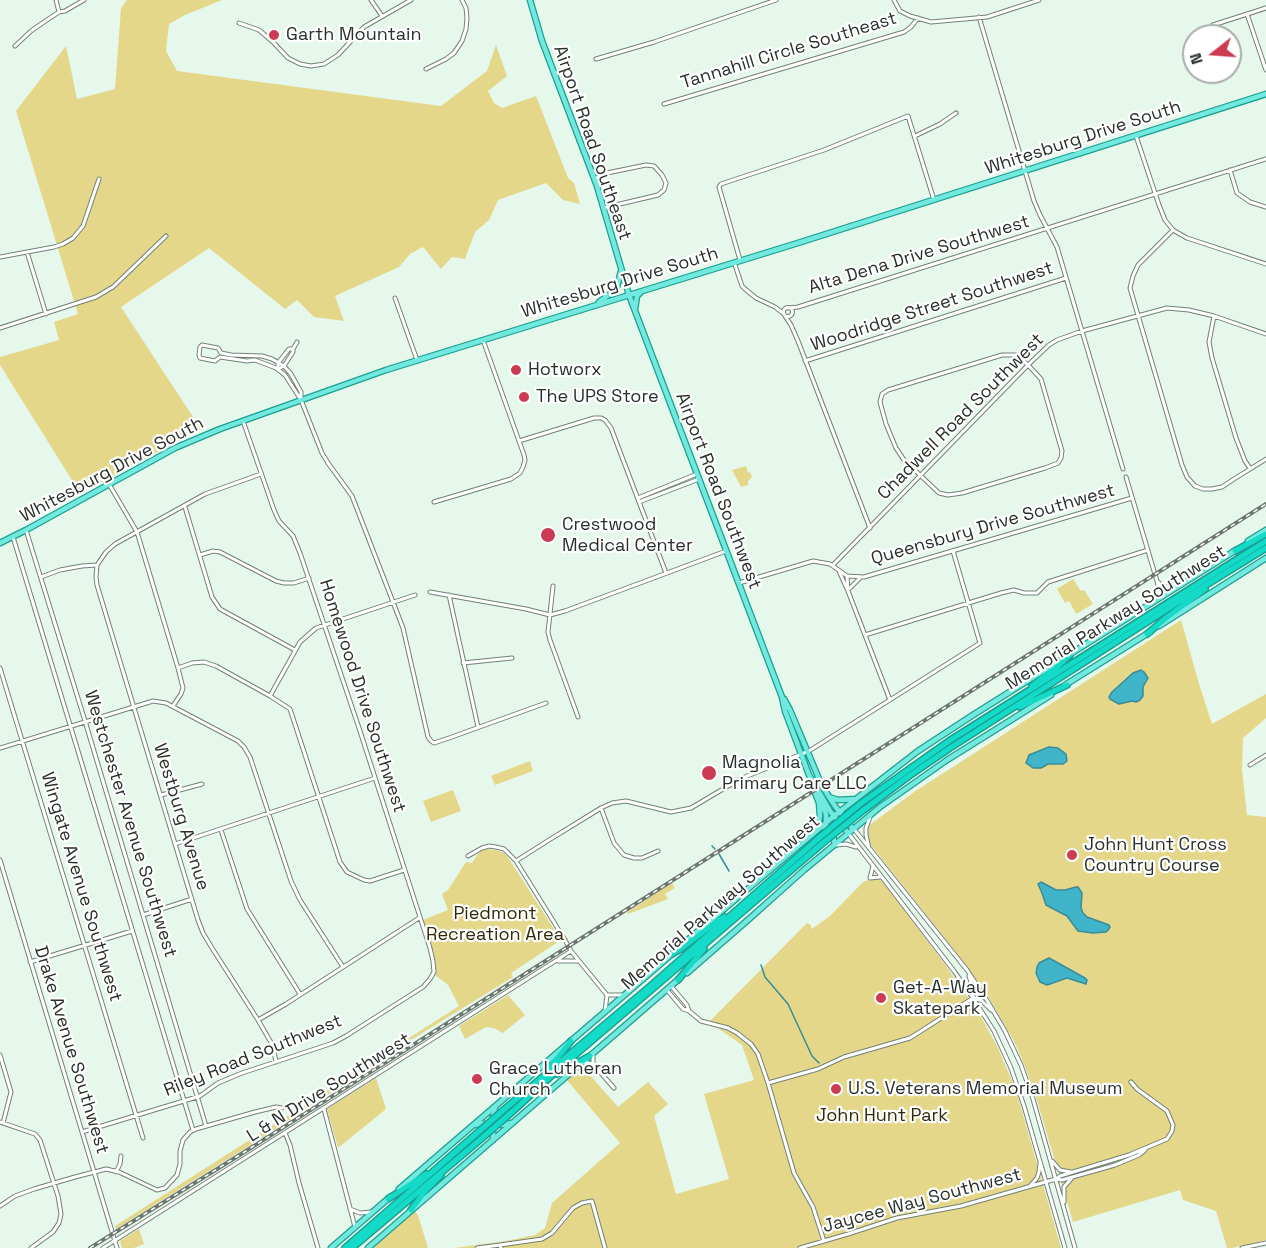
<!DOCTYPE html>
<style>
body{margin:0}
#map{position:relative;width:1266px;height:1248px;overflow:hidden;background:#e6f8eb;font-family:"Space Grotesk",sans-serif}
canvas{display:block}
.north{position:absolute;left:1182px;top:24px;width:60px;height:60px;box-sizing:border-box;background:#fff;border:2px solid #a9acaa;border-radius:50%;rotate:253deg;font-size:16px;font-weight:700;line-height:24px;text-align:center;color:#29302b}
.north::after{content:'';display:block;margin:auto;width:21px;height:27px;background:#cb3b52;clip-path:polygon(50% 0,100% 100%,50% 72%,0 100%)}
</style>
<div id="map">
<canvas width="1266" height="1248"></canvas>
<div class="north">N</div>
</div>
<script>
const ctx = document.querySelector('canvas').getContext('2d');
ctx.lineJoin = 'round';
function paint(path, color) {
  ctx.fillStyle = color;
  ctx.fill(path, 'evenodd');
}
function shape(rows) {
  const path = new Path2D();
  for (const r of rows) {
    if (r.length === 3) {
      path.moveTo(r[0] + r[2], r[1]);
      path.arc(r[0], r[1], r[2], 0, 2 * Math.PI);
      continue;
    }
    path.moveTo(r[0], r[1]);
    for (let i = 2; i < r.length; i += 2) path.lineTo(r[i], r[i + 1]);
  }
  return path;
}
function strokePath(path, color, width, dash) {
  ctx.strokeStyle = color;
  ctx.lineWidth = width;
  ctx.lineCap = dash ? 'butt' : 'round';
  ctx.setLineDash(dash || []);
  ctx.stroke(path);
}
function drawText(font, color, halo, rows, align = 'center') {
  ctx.font = font + ' "Space Grotesk",sans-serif';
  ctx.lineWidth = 4.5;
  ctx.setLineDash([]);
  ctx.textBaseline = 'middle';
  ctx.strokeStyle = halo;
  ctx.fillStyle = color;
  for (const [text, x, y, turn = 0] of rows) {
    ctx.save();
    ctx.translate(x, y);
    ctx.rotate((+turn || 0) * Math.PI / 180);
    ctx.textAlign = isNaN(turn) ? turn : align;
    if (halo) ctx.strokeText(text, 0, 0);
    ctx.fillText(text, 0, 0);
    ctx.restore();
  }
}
paint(shape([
 [127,0,222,0,185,15,169,24,166,51,177,71,441,106,487,71,496,45,507,76,488,91,494,103,502,108,536,96,568,178,574,183,580,204,563,200,546,183,498,200,489,220,475,232,465,259,452,257,441,269,423,247,410,254,399,267,335,296,344,321,314,317,297,300,285,309,209,248,121,307,201,429,80,493,0,365,0,357,59,340,54,322,78,314,16,111,66,46,77,99,115,89,121,8],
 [746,466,748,473,750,472,752,477,748,481,748,485,741,487,732,470],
 [1073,579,1081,591,1084,590,1093,604,1076,614,1069,601,1065,603,1057,589],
 [1181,620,1199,684,1212,724,1266,694,1266,718,1243,738,1242,770,1247,815,1266,817,1266,1240,1232,1248,1227,1248,1216,1211,1183,1200,1180,1190,1073,1222,1036,1097,1024,1064,1013,1039,986,993,955,951,870,844,867,836,867,827,914,792],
 [530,761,533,771,495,785,491,776],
 [453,790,461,811,431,822,423,801],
 [488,849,496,850,504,853,509,859,561,940,511,973,513,977,411,1040,260,1139,116,1229,115,1226,459,1006,448,985,435,975,436,966,434,954,423,920,448,910,442,894,448,890,466,862,472,863,477,855,483,850],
 [873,878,880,879,887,887,944,963,980,1015,998,1048,1016,1090,1061,1248,454,1248,506,1241,535,1235,545,1228,552,1203,620,1143,566,1079,582,1066,618,1107,648,1082,668,1104,654,1116,676,1194,729,1179,704,1094,754,1080,742,1045,709,1022,807,923,811,925,811,929,816,926,830,916,863,882],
 [672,883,675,888,665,894,668,899,628,914,627,912],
 [508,995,525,1015,503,1033,494,1028,486,1027,465,1039,459,1026],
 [376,1078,386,1109,338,1148,327,1109],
 [413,1209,418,1215,428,1248,368,1248],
 [139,1229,144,1244,134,1248,122,1248,120,1241]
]), '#e4d78a');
const water = shape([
 [1141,670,1144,672,1148,678,1143,687,1143,696,1140,700,1136,702,1132,701,1119,704,1110,699,1109,697,1112,692,1133,673,1141,670],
 [1049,747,1058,748,1066,754,1067,761,1063,764,1048,764,1041,768,1033,768,1026,763,1029,755,1049,747],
 [1041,882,1056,890,1065,890,1076,887,1078,887,1082,893,1081,908,1083,913,1087,917,1109,925,1110,927,1108,930,1106,932,1093,933,1078,931,1067,916,1046,905,1042,893,1038,884,1041,882],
 [1049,958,1085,978,1087,980,1086,984,1067,978,1047,985,1040,982,1036,973,1037,967,1039,963,1049,958]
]);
paint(water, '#40b4c9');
strokePath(water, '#398c9a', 1.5);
strokePath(shape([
 [712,846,715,849],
 [719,854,729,871],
 [761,965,765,977,788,1004,812,1056,819,1063]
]), '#398c9a', 1.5);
const minor = shape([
 [56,0,59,12],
 [371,0,382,16],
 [894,0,900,11,910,16,931,22,987,17,1039,0],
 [1247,14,1266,70],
 [979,17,1034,201,1040,215,1057,247,1123,469],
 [239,23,259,30,273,42,288,58,300,64,311,66,324,64,338,55,364,27,411,0],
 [1213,25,1266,8],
 [15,46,31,31,44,22,59,12,65,11,84,0],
 [596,59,654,42,776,0],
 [426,69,446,59,454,53,462,41,466,29,467,18,466,8,462,0],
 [664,104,904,32,911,27,918,18],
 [915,136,940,124,956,113],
 [1136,136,1159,205,1165,220,1173,230,1187,238,1266,264],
 [1230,170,1237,193,1250,202,1266,207],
 [594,179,607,173,646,165,654,166,662,175,666,183,664,190,658,195,603,208],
 [1173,230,1138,265,1133,276,1130,288,1182,465,1187,477,1195,486,1203,489,1212,489,1222,487,1234,479,1266,459],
 [27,252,46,314],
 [0,257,54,247,63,244,73,238,83,226,99,179],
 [740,260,719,187,721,184,824,150,908,116,934,200],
 [734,262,742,286,745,289,756,298,775,307,784,314],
 [395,298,417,360],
 [788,312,4.5],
 [788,308,798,307,1266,159],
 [785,316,791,325,798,341,870,528],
 [1214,316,1209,342,1212,358,1236,438,1245,461,1250,468],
 [0,328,96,297,113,287,166,236],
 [293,349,289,349,278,363,278,369,284,366,293,352,293,349,297,342],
 [1002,355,1016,355,1028,365,1041,379,1062,451,1061,458,1058,463,1045,468,962,493,948,495,939,493,904,460,896,448,886,424,880,402,882,394,888,390,1002,355],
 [805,361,1066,278],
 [301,400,301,392,291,374,284,366,272,359,262,356,231,355,221,353,218,348,202,345,200,347,199,355,200,358,215,361,220,357,247,361,255,360,276,368,285,375,301,400,322,453,328,463,352,496,393,602,403,628,428,737,431,741,434,743,449,738,546,703],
 [519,441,594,418,601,418,605,420,611,428,666,573],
 [261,474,205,494,115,544,106,552,97,565,96,577,97,585,198,920,203,933,212,948,258,1020,273,1046,276,1062],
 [1126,477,1157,581,1159,590,1157,598],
 [109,484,137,532,178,668,183,688,181,694,173,706],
 [638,498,697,474],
 [434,502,511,479,520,473,523,467,525,460,524,455,483,340],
 [639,502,699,479],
 [185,507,212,597,220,609,295,650],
 [26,530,85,721,206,1126],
 [13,537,193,1130],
 [200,555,213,551,220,552,276,581,284,583,294,583,309,578],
 [833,565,1028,365,1049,345,1057,340,1082,331,1167,308,1189,310,1214,316,1266,334],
 [839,571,847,589],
 [847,576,848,591,890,700],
 [41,577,60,570,82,566,97,565],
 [1157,581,1162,586,1174,588],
 [739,583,813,561,830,564,847,576,864,577,1132,498],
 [553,586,548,632,550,640,578,717],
 [849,589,861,577],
 [430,592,526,609,550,615,565,611,726,551],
 [449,595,478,727],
 [865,635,1001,593,1014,590,1024,593,1037,593,1048,582,1148,550],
 [463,663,512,658],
 [0,668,143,1138],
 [178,668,192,663,204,662,216,666,270,696,290,709,340,862,347,872,364,880,370,881,404,870],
 [270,696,300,642,316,628,415,595],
 [0,748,153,701,166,703,238,741,244,747,250,757,291,881,300,900,343,967],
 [1250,765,1266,755],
 [161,795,202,784],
 [601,808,614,843,624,855,634,858,642,858,658,851],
 [854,829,967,970,988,1002,1005,1031,1021,1065,1033,1099,1075,1248],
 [221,830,247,909,300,994],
 [848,833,954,971,973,998,994,1031,1011,1068,1024,1106,1065,1248],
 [175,844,375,778],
 [836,845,846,844,856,847],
 [869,848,866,835,866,828,870,817],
 [468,856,482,848,489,846,496,847,504,849,516,861,565,940,571,951,607,995,605,1011],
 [0,860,117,1248],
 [516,861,549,840,601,808,612,803,626,801,671,812,691,808,740,779,809,751,980,643,953,551],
 [873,866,870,878,880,877],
 [143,915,192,899],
 [558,961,578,961],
 [30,962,132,931],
 [969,976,973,989,973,996],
 [671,986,687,1005,689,1011],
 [667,990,683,1009,689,1011,701,1021,728,1028,737,1033,751,1044,758,1054,768,1083,794,1173,813,1207,824,1241],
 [607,995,623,995],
 [975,998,982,1001,991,1010],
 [258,1020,286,1004,419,918],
 [0,1055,11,1092,3,1123],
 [583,1062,593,1064,593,1054],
 [593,1064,614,1088],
 [768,1083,818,1069,844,1057,910,1038,973,998],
 [324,1109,355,1227],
 [0,1122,35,1134,40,1140,58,1196,61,1214,59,1223,53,1232,31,1248],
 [82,1132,200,1096,218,1083,242,1073,333,1043,346,1036,423,987,430,979,434,972,433,961,430,948,359,728,300,553,293,536,279,521,274,510,243,421],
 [285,1133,290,1145,299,1183,318,1248],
 [1052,1161,1060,1170,1071,1172],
 [116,1172,120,1164,121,1156],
 [1056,1179,1062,1180,1115,1165,1139,1155,1145,1150],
 [1030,1186,1037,1178,1039,1172,1040,1163],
 [1064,1202,1064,1187,1071,1179],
 [0,1206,15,1196,34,1189,75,1177,106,1169,119,1172,157,1190,165,1188,177,1175,180,1164,180,1151,183,1140,190,1132,196,1129,255,1112,276,1107,282,1108],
 [350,1209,360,1213,372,1212],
 [500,1245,542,1239,552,1233,573,1208,582,1203,592,1201,605,1248],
 [103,1248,571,951],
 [477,1248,500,1245,501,1248],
 [800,1248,848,1234,897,1218,961,1206,1056,1179,1060,1176,1129,1155,1167,1139,1172,1131,1173,1125,1167,1111,1137,1089,1131,1082],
 [1242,1248,1266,1243]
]);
const major = shape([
 [530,0,542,41,597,186,629,295,782,697,785,711,809,775,830,811,848,833],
 [599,302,614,291,617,287,621,271],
 [635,309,637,296,641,292],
 [1248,541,1266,530],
 [0,543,26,530,175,448,220,429,386,370,798,243,1266,94],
 [1159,626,1266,558],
 [1065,685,1150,632],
 [784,699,790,710,822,786,835,806,853,829],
 [829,797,838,800,856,799],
 [820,800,826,814,826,822],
 [821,827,829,827,832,831,835,845],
 [811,832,818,824,820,816,819,803,814,790],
 [678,948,834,816,918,751,973,715,1236,550],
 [687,973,749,919,804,870,880,807,947,760,1051,695],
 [495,1108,493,1116,497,1122,501,1125,511,1123],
 [476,1125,481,1123,488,1125,493,1132,493,1140],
 [399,1189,672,954],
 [331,1248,390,1197],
 [368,1248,680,978]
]);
const highway = shape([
 [1235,551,1266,534],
 [1147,634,1166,618,1205,589],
 [1032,686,1058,666,1070,655],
 [1020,707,1067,685],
 [860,804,949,741,1266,541],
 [865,809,909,776,950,748,1177,603,1266,548],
 [670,955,682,948,716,922,724,917],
 [678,980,704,949],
 [549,1068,571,1041],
 [557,1074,590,1056],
 [507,1107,647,989,820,837],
 [512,1112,561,1067,824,842],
 [388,1199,426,1174],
 [411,1210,426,1190,441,1175],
 [345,1248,476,1134],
 [352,1248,481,1139]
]);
strokePath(minor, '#718176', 5);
strokePath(major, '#1b9f91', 7);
strokePath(highway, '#1b9f91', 8);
strokePath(minor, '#fff', 3);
strokePath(major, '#72e9de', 4.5);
strokePath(highway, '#14dbc8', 5);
const rail = shape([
 [90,1248,238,1156,1266,504]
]);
strokePath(rail, '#6c776f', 4);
strokePath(rail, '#fff', 1.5, [4.5]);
const highwayBridge = shape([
 [820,837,860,804],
 [824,842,865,809],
 [476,1134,507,1107],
 [481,1139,512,1112]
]);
strokePath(highwayBridge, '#1b9f91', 8, []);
strokePath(highwayBridge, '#14dbc8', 5);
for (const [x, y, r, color] of [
 [274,35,6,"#cb3b52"],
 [516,370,6,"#cb3b52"],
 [524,397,6,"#cb3b52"],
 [548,535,8,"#cb3b52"],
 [709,773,8,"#cb3b52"],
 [1072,855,6,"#cb3b52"],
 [881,998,6,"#cb3b52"],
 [477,1079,6,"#cb3b52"],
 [836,1089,6,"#cb3b52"]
]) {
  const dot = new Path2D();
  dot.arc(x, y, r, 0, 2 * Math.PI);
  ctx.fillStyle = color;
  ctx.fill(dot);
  strokePath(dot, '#fff', 2);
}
drawText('18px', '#29302b', '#fff', [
 ["Garth Mountain",286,35],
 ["Hotworx",528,370],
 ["The UPS Store",536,397],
 ["Crestwood",562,525],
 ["Medical Center",562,546],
 ["Magnolia",722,763],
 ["Primary Care LLC",722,784],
 ["John Hunt Cross",1084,845],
 ["Country Course",1084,866],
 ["Get-A-Way",893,988],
 ["Skatepark",893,1009],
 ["Grace Lutheran",489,1069],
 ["Church",489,1090],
 ["U.S. Veterans Memorial Museum",848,1089]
], 'left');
drawText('18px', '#29302b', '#fff', [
 ["Tannahill Circle Southeast",789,51,-17],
 ["Whitesburg Drive South",1083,138,-18],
 ["Airport Road Southeast",592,143,71],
 ["Alta Dena Drive Southwest",919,255,-17],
 ["Whitesburg Drive South",620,283,-17],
 ["Woodridge Street Southwest",932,307,-18],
 ["Chadwell Road Southwest",961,417,-45],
 ["Whitesburg Drive South",112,470,-28],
 ["Airport Road Southwest",718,491,69],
 ["Queensbury Drive Southwest",993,525,-16],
 ["Memorial Parkway Southwest",1116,618,-32],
 ["Homewood Drive Southwest",362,696,72],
 ["Westburg Avenue",181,817,73],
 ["Westchester Avenue Southwest",130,824,73],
 ["Wingate Avenue Southwest",81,887,73],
 ["Memorial Parkway Southwest",721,903,-41],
 ["Drake Avenue Southwest",71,1050,73],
 ["Riley Road Southwest",253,1056,-22],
 ["L & N Drive Southwest",329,1088,-32],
 ["Jaycee Way Southwest",922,1201,-15]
]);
drawText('18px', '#302a04', '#fff', [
 ["Piedmont",495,914],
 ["Recreation Area",495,935],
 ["John Hunt Park",882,1116]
]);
</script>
